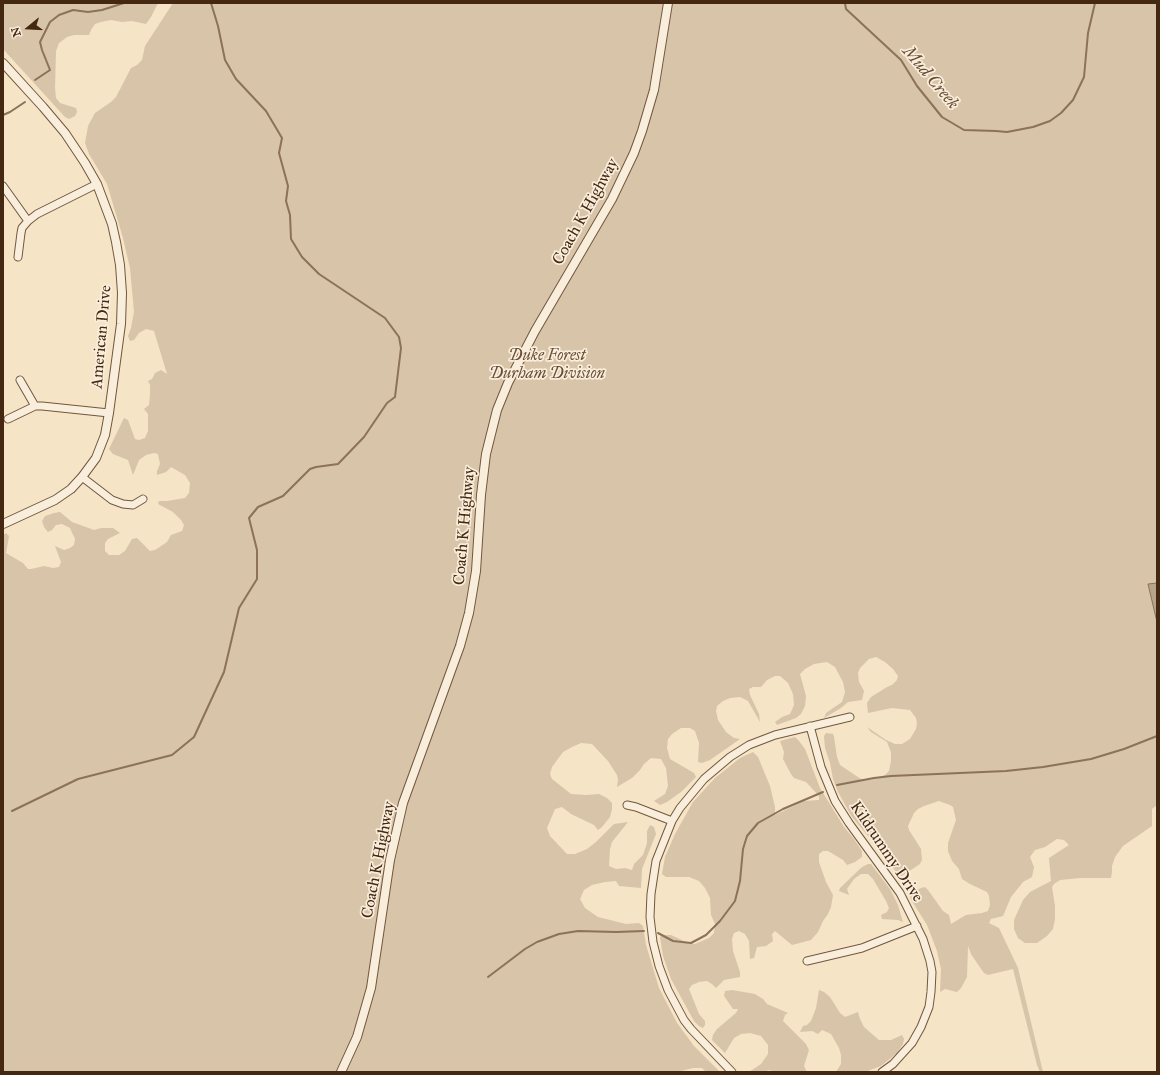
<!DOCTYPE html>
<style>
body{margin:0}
#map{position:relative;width:1160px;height:1075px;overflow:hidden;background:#f6e4c7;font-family:"IM FELL Great Primer",serif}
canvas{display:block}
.frame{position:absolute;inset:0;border:4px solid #452811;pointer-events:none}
.north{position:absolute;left:8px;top:8px;width:40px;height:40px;-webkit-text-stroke:3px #f9eddb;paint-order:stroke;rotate:252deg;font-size:11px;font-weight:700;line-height:16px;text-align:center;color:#452811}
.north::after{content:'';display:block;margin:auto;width:14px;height:18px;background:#452811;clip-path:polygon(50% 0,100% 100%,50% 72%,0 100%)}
</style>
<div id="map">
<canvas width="1160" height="1075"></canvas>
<div class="frame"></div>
<div class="north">N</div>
</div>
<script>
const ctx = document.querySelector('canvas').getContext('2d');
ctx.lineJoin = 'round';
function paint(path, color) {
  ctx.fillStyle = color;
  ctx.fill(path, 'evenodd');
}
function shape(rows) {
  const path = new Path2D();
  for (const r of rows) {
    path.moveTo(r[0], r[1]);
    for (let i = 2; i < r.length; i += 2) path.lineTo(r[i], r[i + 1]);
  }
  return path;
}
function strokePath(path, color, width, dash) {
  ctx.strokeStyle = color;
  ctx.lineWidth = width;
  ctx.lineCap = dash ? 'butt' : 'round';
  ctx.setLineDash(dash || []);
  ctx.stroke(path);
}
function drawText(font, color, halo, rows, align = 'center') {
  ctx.font = font + ' "IM FELL Great Primer",serif';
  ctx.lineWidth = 3.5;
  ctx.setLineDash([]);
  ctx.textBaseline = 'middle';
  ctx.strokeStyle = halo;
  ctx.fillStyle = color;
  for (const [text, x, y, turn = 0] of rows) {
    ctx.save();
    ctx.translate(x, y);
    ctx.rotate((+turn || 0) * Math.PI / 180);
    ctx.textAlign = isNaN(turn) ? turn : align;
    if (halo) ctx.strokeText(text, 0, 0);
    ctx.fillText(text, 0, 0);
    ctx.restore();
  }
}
paint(shape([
 [3,3,158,3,151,17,146,24,132,21,122,22,111,20,101,22,95,24,91,30,89,35,74,35,67,37,59,43,56,51,55,88,56,98,60,103,76,108,77,112,75,116,69,119,65,117,3,49],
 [173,3,1157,3,1157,805,1152,809,1152,826,1123,846,1115,857,1112,866,1112,872,1111,878,1080,878,1060,880,1054,884,1052,887,1055,906,1055,919,1053,929,1047,936,1037,943,1025,943,1018,938,1014,929,1014,920,1023,900,1030,892,1051,881,1049,858,1069,845,1064,840,1057,839,1045,847,1035,850,1030,857,1034,867,1032,877,1023,882,1011,897,1003,916,991,919,989,923,999,928,1018,968,1043,1072,1040,1072,1037,1065,1013,969,988,975,984,973,977,963,971,954,968,946,967,977,961,988,957,992,945,989,940,992,941,969,937,951,927,925,910,898,912,893,921,888,925,887,928,890,943,911,949,915,951,924,966,915,982,913,988,911,990,905,989,896,987,892,970,884,962,879,959,869,952,861,948,851,948,843,956,820,953,807,950,805,939,801,924,806,918,809,914,813,908,826,909,830,921,849,922,860,920,864,900,877,879,849,852,817,838,792,833,779,830,763,825,748,824,736,826,733,833,734,834,737,837,757,840,765,861,779,869,780,877,778,885,775,889,771,891,761,891,752,887,742,871,732,867,727,886,740,895,744,902,744,910,739,916,729,917,723,916,718,910,710,892,708,868,713,867,703,871,697,887,687,892,685,897,680,898,676,893,669,885,662,876,657,869,659,860,668,858,673,859,682,864,691,862,700,848,702,841,708,824,718,826,713,842,702,845,692,843,682,835,667,827,662,814,664,805,669,800,674,806,696,805,706,801,714,796,718,777,725,775,722,782,717,790,714,794,705,793,694,788,683,780,676,775,676,767,680,761,687,753,687,749,689,750,695,759,714,760,722,748,701,740,697,730,698,723,701,717,706,716,711,718,720,726,732,734,738,740,739,710,760,702,763,698,762,699,743,695,731,690,728,681,728,672,734,668,739,667,748,670,759,694,773,696,777,681,792,667,802,660,805,654,801,665,794,668,786,666,768,661,759,651,758,644,764,640,770,632,778,617,787,618,780,617,775,608,761,592,744,581,743,572,747,563,752,552,767,550,774,552,779,571,794,586,795,599,794,607,798,612,803,612,809,610,817,602,827,598,830,594,825,571,814,562,807,555,809,547,828,550,836,567,854,575,854,587,849,596,842,614,824,628,822,612,842,610,849,609,866,616,869,625,868,632,870,634,864,643,855,647,843,647,831,650,825,654,827,656,834,642,869,641,888,619,886,616,881,605,882,592,885,584,890,580,899,585,908,598,917,626,924,639,923,643,926,646,945,659,988,677,1023,694,1046,720,1072,706,1072,702,1068,693,1068,677,1072,3,1072,3,535,6,533,9,536,6,553,23,563,28,569,31,569,44,566,53,568,59,567,61,562,55,546,64,550,70,548,74,545,75,539,70,528,62,524,56,525,52,530,48,532,44,527,42,521,45,516,54,513,60,512,72,522,94,530,101,528,113,528,120,533,108,539,105,543,105,551,109,555,119,555,125,551,132,539,137,538,150,551,155,550,167,542,171,535,182,531,184,525,181,520,173,512,158,504,159,501,167,501,185,498,189,493,190,483,185,475,171,467,166,472,157,475,157,471,160,464,158,454,154,453,146,455,139,460,133,475,128,460,113,454,109,449,124,418,128,420,135,439,139,440,145,438,148,431,148,414,144,409,149,405,150,395,150,385,148,381,152,379,155,373,161,370,167,374,154,331,146,329,139,333,134,340,130,341,128,336,131,328,134,312,130,268,123,238,107,184,89,154,85,143,88,126,95,113,111,102,116,97,131,68,137,65,142,60,145,46],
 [795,737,799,741,805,749,820,788,844,827,854,839,862,851,862,857,855,862,847,865,843,860,828,851,823,851,819,854,819,862,826,882,833,895,831,907,828,914,823,921,818,932,811,940,792,945,775,931,772,934,773,941,766,946,757,947,754,958,750,959,749,941,745,934,739,931,734,933,732,939,733,951,740,972,740,977,724,980,716,988,712,984,707,981,699,982,692,985,689,989,699,1014,705,1021,705,1025,703,1028,699,1026,694,1021,671,979,663,956,660,937,662,935,671,935,688,943,695,944,709,938,714,933,715,924,711,915,710,898,705,888,699,881,689,877,666,877,662,874,665,857,675,834,693,802,715,778,740,758,753,752,758,757,770,786,775,807,775,815,804,801,819,800,819,796,806,782,794,778,791,774,783,759,784,752,780,741],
 [868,864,871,864,890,889,898,905,903,922,898,920,882,919,881,915,887,912,889,908,886,901,873,879,868,874,861,874,854,879,847,889,849,895,839,891,840,888,862,867],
 [732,990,755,994,763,999,767,1004,788,1013,785,1015,783,1021,806,1044,809,1050,804,1066,807,1072,772,1072,770,1070,762,1072,749,1072,761,1064,768,1054,768,1045,761,1036,750,1033,741,1034,734,1038,725,1053,712,1040,713,1035,717,1029,736,1013,738,1009,733,1009,724,996,725,991],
 [819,990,824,992,830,997,840,1013,845,1017,858,1012,860,1019,864,1027,879,1040,891,1040,902,1035,904,1039,903,1044,897,1053,881,1066,865,1072,836,1072,841,1064,841,1055,839,1048,831,1034,822,1030,818,1034,812,1031,800,1032,803,1026,807,1025,811,1021,816,1008]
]), '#d8c4a8');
const water = shape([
 [1157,583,1157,622,1148,584,1157,583]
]);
paint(water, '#baa489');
strokePath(water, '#8b7259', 1);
strokePath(shape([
 [845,3,846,9,901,60,917,86,942,117,964,130,996,131,1007,132,1033,127,1050,121,1061,113,1073,100,1084,77,1088,33,1095,3],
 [35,80,50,70,42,50,40,42,50,22,59,15,73,10,88,12,102,10,124,3],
 [3,115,10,112,25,102],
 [837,785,874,778,891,776,1006,771,1043,767,1091,759,1124,749,1157,736],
 [12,811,78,779,172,755,194,737,224,672,239,608,257,579,257,550,249,518,258,507,283,496,310,469,316,467,338,464,364,437,387,403,395,397,401,348,399,337,385,318,319,274,302,257,291,239,290,215,286,201,288,186,279,153,282,138,266,111,236,79,225,60,218,26,211,3],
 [658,933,673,941,691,943,706,935,720,921,735,901,740,881,743,849,747,836,758,823,783,809,823,792],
 [488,977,525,949,537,942,559,934,578,931,616,932,644,931]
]), '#8b7259', 2);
const minor = shape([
 [3,186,28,221],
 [18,257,21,233,22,228,28,221,37,214,97,184],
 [20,380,35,406],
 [8,419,35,406,42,406,109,413],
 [82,477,112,500,123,504,133,505,143,499],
 [810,726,821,767,835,801,849,823,900,893,923,939,930,961,932,972,931,992,929,1007,921,1027,912,1043,902,1054,893,1064,882,1072],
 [627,805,636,807,672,821],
 [807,961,862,948,917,926],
 [732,1072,691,1029,684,1020,668,990,659,966,653,942,650,917,651,894,656,861,672,821,680,808,704,779,730,757,749,745,775,735,850,717]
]);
const tertiary = shape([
 [3,63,43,107,65,133,85,163,97,184,112,224,116,242,120,265,122,293,121,324,109,413,105,435,96,458,82,477,71,489,55,500,3,524],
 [341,1072,357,1037,371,988,390,860,403,803,460,646,469,613,476,571,481,495,486,454,497,410,508,383,535,331,612,199,634,153,642,131,654,90,668,3]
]);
strokePath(minor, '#71573e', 9);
strokePath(tertiary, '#71573e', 10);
strokePath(minor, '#f9eddb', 7);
strokePath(tertiary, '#f9eddb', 8);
drawText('16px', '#452811', '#f9eddb', [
 ["Coach K Highway",586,212,-61],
 ["American Drive",102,337,-85],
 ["Coach K Highway",465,526,-85],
 ["Kildrummy Drive",886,852,56],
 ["Coach K Highway",379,860,-79]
]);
drawText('italic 16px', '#6a4f37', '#f9eddb', [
 ["Duke Forest",547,356],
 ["Durham Division",547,374]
]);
drawText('italic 17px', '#684d35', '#f9eddb', [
 ["Mud Creek",930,78,50]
]);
</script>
